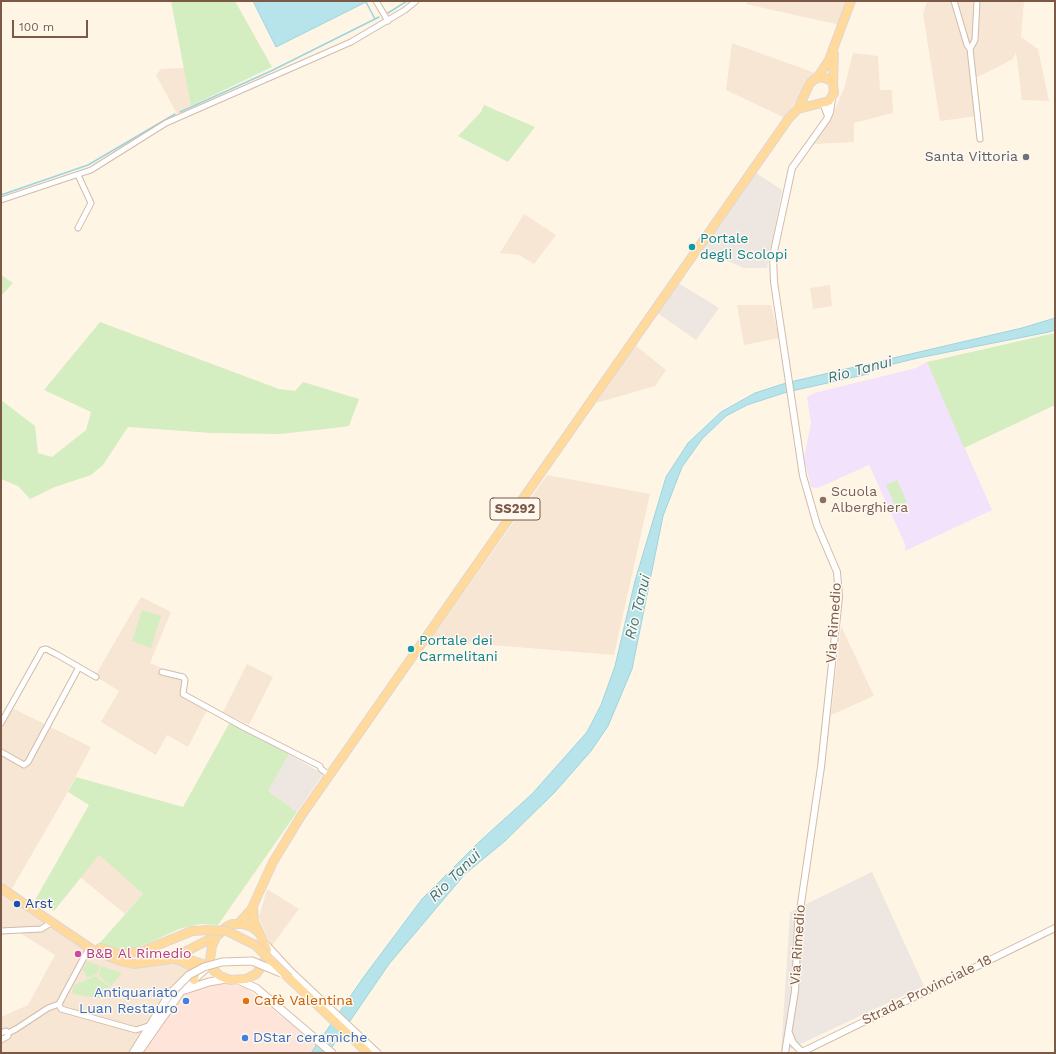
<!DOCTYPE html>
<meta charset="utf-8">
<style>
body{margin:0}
#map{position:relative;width:1056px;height:1054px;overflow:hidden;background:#fff5e5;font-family:"Work Sans",sans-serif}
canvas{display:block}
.frame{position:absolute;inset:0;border:2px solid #7b5947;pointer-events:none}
.scale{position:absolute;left:12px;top:20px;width:76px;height:18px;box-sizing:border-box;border:2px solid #7b5947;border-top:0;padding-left:5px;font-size:12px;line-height:14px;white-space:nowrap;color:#7b5947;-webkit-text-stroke:3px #fff8ee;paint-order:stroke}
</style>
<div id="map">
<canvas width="1056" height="1054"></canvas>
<div class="frame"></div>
<div class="scale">100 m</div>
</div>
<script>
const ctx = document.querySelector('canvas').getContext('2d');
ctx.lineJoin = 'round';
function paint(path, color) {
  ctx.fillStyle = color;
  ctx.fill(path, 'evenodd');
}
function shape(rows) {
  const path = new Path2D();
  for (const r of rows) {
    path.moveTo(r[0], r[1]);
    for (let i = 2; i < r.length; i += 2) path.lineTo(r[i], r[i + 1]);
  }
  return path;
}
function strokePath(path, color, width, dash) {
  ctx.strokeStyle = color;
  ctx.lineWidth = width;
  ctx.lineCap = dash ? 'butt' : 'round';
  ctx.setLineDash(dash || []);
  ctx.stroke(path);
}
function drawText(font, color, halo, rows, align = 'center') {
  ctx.font = font + ' "Work Sans",sans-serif';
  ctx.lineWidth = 3;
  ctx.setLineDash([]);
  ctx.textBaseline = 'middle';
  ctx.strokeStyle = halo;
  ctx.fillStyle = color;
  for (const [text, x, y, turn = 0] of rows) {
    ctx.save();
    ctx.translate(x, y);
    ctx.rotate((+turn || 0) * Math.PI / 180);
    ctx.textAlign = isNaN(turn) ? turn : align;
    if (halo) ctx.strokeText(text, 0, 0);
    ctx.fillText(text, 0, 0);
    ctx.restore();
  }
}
paint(shape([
 [747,1,847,1,840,25,746,4],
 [927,1,1024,1,1021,37,1038,49,1049,101,1022,100,1016,52,1013,59,974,79,978,116,940,121,923,14],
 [732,43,815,73,805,80,804,89,785,118,726,90],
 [853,53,878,56,880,90,892,90,893,113,854,123,854,142,813,144,832,116,844,89],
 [184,68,191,106,177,114,156,75,161,69],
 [524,214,556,235,534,264,519,255,500,253],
 [830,285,832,306,813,309,810,288],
 [737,305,771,305,779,338,744,345],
 [635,345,666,370,655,386,596,403],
 [547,475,650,494,614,655,430,640],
 [141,597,171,612,150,663,187,679,179,695,208,708,188,747,167,735,156,755,101,722,119,691,95,676],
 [841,626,874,696,831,715],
 [247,664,273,677,249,725,223,712],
 [8,706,91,747,65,797,10,892,56,925,121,961,171,959,193,967,133,1053,1,1053,1,1017,28,1005,55,955,17,931,1,932,1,719],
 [99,855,143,894,125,914,80,877],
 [267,889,299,909,271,947,259,917]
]), '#f7e6d3');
paint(shape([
 [211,984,230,984,246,988,317,1045,311,1053,142,1053,182,996,187,991]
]), '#ffe4d9');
paint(shape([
 [756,173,782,190,767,268,744,268,700,249,718,227],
 [678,283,719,308,696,340,656,312],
 [289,754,323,774,297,812,268,791],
 [872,872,924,986,781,1053,790,912]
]), '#eee6e0');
paint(shape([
 [927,362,992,510,905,551,905,544,869,465,818,488,811,487,804,458,811,423,807,397,814,393,916,368]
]), '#f2e2fb');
paint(shape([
 [171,1,235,1,272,67,191,106],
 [484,105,535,127,508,162,458,136,481,112],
 [1,275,13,283,1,296],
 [100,322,279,389,295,391,303,382,359,399,349,426,335,428,280,434,211,433,128,427,103,465,91,475,55,487,30,499,18,486,1,479,1,400,35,426,38,453,52,457,86,430,91,412,44,390],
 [1055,333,1055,405,964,448,927,362],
 [897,480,907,502,896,507,886,485],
 [142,610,161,616,151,648,132,641],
 [230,722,289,754,268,791,297,812,218,925,200,924,179,929,149,943,124,952,98,945,143,894,99,855,54,911,35,900,89,805,68,792,76,777,183,807],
 [87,961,100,966,97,974,87,978,83,969],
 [101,966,122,973,111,986,99,976],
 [95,976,110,987,105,996,98,998,73,994,72,990,75,985]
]), '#d4eec2');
const water = shape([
 [253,1,365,1,366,2,276,47,253,1],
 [1055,318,1055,330,1049,332,918,358,877,368,868,374,787,392,747,405,726,416,702,439,682,467,663,516,632,669,608,726,591,751,555,792,505,841,465,874,389,964,328,1053,311,1053,363,978,422,899,479,842,532,794,587,732,601,705,615,666,635,581,666,477,688,443,721,412,755,393,786,383,1022,328,1055,318]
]);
paint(water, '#b7e4eb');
strokePath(water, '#9cd4de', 1);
strokePath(shape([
 [366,2,375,19],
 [388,13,407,1],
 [180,112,271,71,379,17],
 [1,195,88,165,175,114]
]), '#9cd4de', 1.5);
const minor = shape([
 [376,1,388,21],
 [954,1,967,45,970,49],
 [977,1,975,40,970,49,980,139],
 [1,200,91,170,166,123,351,42,405,10,416,1],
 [78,228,91,203,78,175],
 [162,672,183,677,185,680,183,694,243,727,320,766,321,769,329,775],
 [1,723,42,650,46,649,56,654,96,677],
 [1,752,24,765,28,762,79,667],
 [1,931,41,929,51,923],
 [59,1004,61,1009,136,1030,148,1026],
 [59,1004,89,948],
 [1,1033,6,1031,8,1033,16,1029,48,1008,59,1004],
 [1,1040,8,1036,8,1033]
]);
const tertiary = shape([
 [823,103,828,116],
 [789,1033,793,1043,802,1052],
 [785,1053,795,991,798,924,821,767,839,597,837,572,817,525,803,476,774,282,773,256,792,168,827,119,830,112,832,99],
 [800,1053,1055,928]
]);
const secondary = shape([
 [267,946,291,972,377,1053],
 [240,981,256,988,332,1053],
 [185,990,209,982,226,979],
 [133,1053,169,995],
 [138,1053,182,990,209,966]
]);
const primary = shape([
 [817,78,829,60,851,1],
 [833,84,834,54],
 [1,888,93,950,121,961,134,964,171,959,218,935],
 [238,924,251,910,273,862,301,816,789,118,798,109,810,83,815,79,822,77,830,80,833,84,834,93,829,101,798,109],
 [100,948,119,954,143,951],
 [176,960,187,959,209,966,220,976,230,980,246,979,256,974,264,963,267,950,254,921,253,906],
 [183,962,193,967,195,973,194,980],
 [209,966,212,946,216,937,226,927,232,924,243,924,252,927,259,933],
 [289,978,368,1053]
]);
strokePath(minor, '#d2bba9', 7);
strokePath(tertiary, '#d2bba9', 8);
strokePath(secondary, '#d8bea9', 9);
strokePath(primary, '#dfd7d3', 10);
strokePath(minor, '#fff', 5);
strokePath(tertiary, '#fff', 6);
strokePath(secondary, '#fff', 7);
strokePath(primary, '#ffda9c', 8);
const secondaryBridge = shape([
 [169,995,189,975,204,967,222,962,252,961,281,973]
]);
const primaryBridge = shape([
 [143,951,192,931,208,930,227,931,255,945,289,978]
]);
strokePath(secondaryBridge, '#d8bea9', 9, []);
strokePath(primaryBridge, '#dfd7d3', 10, []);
strokePath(secondaryBridge, '#fff', 7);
strokePath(primaryBridge, '#ffda9c', 8);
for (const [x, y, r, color] of [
 [1026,157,4,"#6b7280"],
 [692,247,4,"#0f9aa8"],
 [823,500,4,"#8d6e63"],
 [411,649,4,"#0f9aa8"],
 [17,904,4,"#1a4fb4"],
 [78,954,4,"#d1479c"],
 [186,1001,4,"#3f7fe0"],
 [246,1001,4,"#e8710a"],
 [245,1038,4,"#3f7fe0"]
]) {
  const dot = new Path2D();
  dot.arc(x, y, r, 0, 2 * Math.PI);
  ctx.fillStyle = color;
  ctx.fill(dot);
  strokePath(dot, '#fff8ee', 1.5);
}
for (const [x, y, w] of [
 [515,509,50]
]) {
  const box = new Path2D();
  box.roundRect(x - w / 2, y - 11, w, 22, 3);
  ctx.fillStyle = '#fff8ee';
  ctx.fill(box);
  strokePath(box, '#7b5947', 1);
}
drawText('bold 13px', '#7b5947', null, [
 ["SS292",515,509]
]);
drawText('14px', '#5b616d', '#fff8ee', [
 ["Santa Vittoria",1018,157]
], 'right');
drawText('14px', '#0d838f', '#fff8ee', [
 ["Portale",700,239],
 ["degli Scolopi",700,255],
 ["Portale dei",419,641],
 ["Carmelitani",419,657]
], 'left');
drawText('14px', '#785e54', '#fff8ee', [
 ["Scuola",831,492],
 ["Alberghiera",831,508]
], 'left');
drawText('14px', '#7b5947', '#fff8ee', [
 ["Via Rimedio",834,623,-86],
 ["Via Rimedio",798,945,-86],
 ["Strada Provinciale 18",927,990,-26]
]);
drawText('14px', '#164399', '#fff8ee', [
 ["Arst",25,904]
], 'left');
drawText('14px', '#b23c85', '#fff8ee', [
 ["B&B Al Rimedio",86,954]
], 'left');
drawText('14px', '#366cbe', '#fff8ee', [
 ["Antiquariato",178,993],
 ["Luan Restauro",178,1009],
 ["DStar ceramiche",253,1038,"left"]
], 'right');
drawText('14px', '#c56008', '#fff8ee', [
 ["Cafè Valentina",254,1001]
], 'left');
drawText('italic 15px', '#387682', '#fff8ee', [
 ["Rio Tanui",860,370,-15],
 ["Rio Tanui",638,607,-76],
 ["Rio Tanui",455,876,-45]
]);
</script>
